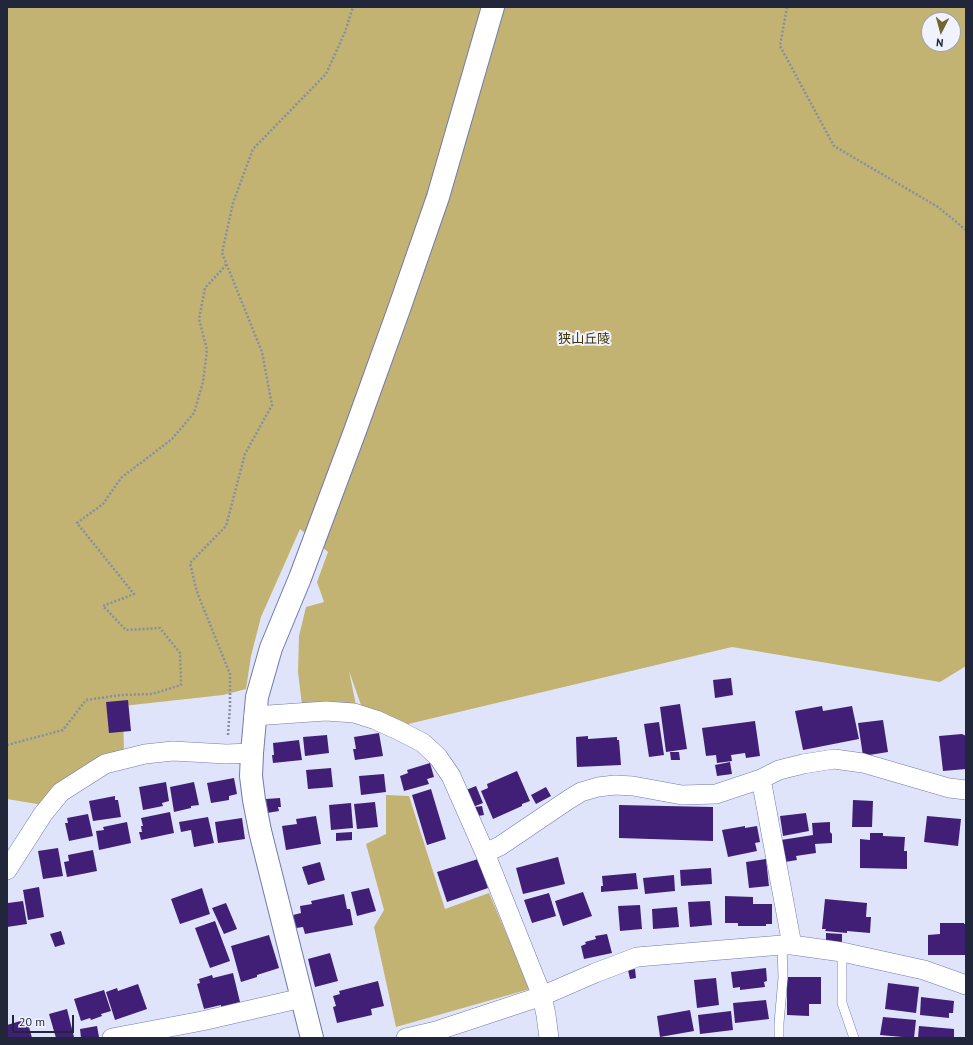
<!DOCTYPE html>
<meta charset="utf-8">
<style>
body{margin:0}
#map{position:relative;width:973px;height:1045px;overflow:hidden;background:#dfe4fb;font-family:"PT Sans",sans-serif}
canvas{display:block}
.frame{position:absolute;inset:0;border:8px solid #22263b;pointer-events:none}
.north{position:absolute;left:921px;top:12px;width:40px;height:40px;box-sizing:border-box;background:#f0f2fe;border:1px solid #9ea0b0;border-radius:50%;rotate:186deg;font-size:11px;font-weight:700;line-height:16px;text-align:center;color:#22263b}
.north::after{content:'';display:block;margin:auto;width:14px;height:18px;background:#716532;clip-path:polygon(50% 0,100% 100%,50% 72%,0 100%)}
.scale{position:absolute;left:12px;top:1015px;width:62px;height:18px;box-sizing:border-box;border:2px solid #22263b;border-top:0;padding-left:5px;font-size:12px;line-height:14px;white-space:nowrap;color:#22263b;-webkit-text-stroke:3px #f0f2fe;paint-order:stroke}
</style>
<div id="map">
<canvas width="973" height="1045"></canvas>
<div class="frame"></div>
<div class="north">N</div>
<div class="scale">20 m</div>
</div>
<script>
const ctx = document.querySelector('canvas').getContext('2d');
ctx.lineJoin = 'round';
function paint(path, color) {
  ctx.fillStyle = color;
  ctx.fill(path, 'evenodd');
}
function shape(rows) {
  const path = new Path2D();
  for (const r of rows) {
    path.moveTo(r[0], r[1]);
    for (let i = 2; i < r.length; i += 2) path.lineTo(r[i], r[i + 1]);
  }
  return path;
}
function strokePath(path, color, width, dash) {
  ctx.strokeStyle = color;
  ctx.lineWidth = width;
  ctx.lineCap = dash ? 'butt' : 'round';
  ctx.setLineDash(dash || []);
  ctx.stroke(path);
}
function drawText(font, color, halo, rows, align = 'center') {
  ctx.font = font + ' "PT Sans","Noto Sans JP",sans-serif';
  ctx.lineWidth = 4;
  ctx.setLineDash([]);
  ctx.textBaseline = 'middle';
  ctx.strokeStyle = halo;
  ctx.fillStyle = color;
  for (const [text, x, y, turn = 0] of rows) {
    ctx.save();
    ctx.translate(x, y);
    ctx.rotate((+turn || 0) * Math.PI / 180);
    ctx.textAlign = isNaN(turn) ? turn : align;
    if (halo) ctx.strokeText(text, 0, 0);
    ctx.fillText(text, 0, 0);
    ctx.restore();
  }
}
paint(shape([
 [7,7,966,7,966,666,940,682,732,647,404,725,361,705,349,671,356,705,302,705,298,672,299,636,306,607,324,602,317,582,328,552,300,529,261,617,251,656,246,689,223,695,123,706,124,756,49,806,7,799],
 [929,20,953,20,953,44,929,44],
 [386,795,409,796,445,909,489,893,530,989,396,1027,374,927,384,910,366,844,386,834]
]), '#c3b372');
paint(shape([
 [731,678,733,695,715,698,713,680],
 [128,700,131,731,109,733,106,702],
 [680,704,687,749,666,752,660,707],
 [822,706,823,711,852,706,859,739,803,750,795,711],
 [883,720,888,752,863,756,858,723],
 [755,721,760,756,746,758,745,753,731,755,732,761,717,763,716,755,706,756,702,728],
 [659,722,664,755,649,757,644,724],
 [379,733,383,756,355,760,353,749,356,749,354,737],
 [962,734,966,736,966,769,943,771,939,736],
 [327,735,329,753,305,756,303,737],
 [588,736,588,739,617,737,617,740,619,740,621,765,577,767,576,737],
 [299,740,302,760,273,763,272,755,274,755,273,743],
 [670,752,679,752,680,760,671,760],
 [730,762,732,774,717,776,715,765],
 [430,763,434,777,427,779,429,784,404,791,400,776,408,773,407,770],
 [331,768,333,787,308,789,306,770],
 [517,771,530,801,522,804,522,806,493,819,481,791,488,788,487,784],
 [384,774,386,792,361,795,359,776],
 [234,778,237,794,229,796,229,800,211,803,207,783],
 [166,782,169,801,162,803,163,806,143,810,139,787],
 [194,782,199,805,191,806,191,808,174,812,170,787],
 [476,786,483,803,473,807,466,790],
 [546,787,551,796,536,804,531,795],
 [431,789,446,839,427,845,412,795],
 [115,796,115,800,118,800,121,817,93,821,89,801],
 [280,798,281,807,278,807,279,811,267,813,266,799],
 [853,800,873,801,872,827,852,827],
 [375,802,378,827,357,829,354,804],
 [351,803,353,828,331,830,329,805],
 [619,805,713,807,713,841,619,838],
 [482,806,484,815,478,816,475,807],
 [170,812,174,833,141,840,139,832,142,832,141,826,143,826,141,818],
 [806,813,809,831,783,836,780,816],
 [88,814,93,836,69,841,65,823,68,823,67,818],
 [316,816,321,844,286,850,282,826,297,824,296,819],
 [927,816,961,819,958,846,924,842],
 [208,817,214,843,194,847,191,830,181,832,179,822],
 [242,818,245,839,218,843,215,822],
 [127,822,131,843,99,850,96,831,104,830,103,827],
 [830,822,830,832,832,834,832,843,815,844,816,853,796,856,797,860,785,862,781,840,813,835,812,823],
 [745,826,745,828,757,826,760,842,755,843,757,851,728,857,722,830],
 [352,832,352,840,336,841,336,833],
 [870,833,883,833,883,836,905,837,904,851,907,851,907,869,860,868,860,839,870,840],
 [58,848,63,876,43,879,38,851],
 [93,850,97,871,67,877,64,862,69,861,68,855],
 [558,857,565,884,523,894,516,868],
 [478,859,488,888,447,902,437,872],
 [766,859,769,886,749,888,746,862],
 [320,862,325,880,308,885,302,867],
 [711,868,712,884,681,886,680,870],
 [636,873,638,889,601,892,601,886,603,886,602,876],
 [674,875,675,891,645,894,643,878],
 [39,887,44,917,28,920,23,890],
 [202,888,210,914,180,924,171,899],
 [369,888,376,911,357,916,351,892],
 [583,892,592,916,563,926,555,901],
 [549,893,556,916,532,923,524,900],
 [344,894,347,909,350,909,353,925,305,934,303,927,296,928,293,915,301,913,300,906,312,904,311,901],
 [725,896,753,897,753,904,772,904,772,924,766,924,766,926,738,926,738,923,725,923],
 [825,899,867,903,866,917,871,917,870,933,847,931,847,933,825,931,826,929,822,929],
 [23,901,27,924,7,927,8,903],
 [710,901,712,925,690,927,688,902],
 [226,903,237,929,224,934,212,908],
 [640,905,642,929,620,931,618,906],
 [677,907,679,927,653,929,652,909],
 [215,921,230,961,210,968,195,928],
 [940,923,964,923,964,924,966,924,966,955,928,955,928,935,940,934],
 [61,931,65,944,55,947,50,934],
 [826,933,842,934,842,943,826,941],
 [607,934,612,953,584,959,581,946,586,944,585,942,596,939,595,936],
 [269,935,279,968,257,975,257,977,241,982,231,946],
 [330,953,338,981,315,987,308,959],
 [766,968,767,981,764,982,765,987,740,990,740,987,733,988,731,972],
 [635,969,636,978,630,979,628,970],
 [233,973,240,1002,221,1007,221,1005,204,1009,197,984,200,983,199,979,212,975,213,978],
 [787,977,821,977,821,1004,809,1004,809,1016,787,1015],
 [716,978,719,1005,697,1008,694,980],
 [378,981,384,1006,371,1009,372,1015,337,1023,333,1007,336,1006,333,996,340,994,339,991],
 [888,983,919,987,916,1013,885,1009],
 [138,984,147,1009,115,1020,106,992,117,988,118,991],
 [104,990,111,1011,101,1014,102,1016,91,1020,90,1018,81,1021,74,999],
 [921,997,954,1001,953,1013,949,1013,949,1018,920,1015],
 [766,1000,769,1019,735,1023,733,1003],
 [67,1009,74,1037,56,1038,49,1014],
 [690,1010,694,1031,660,1037,657,1016],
 [731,1011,733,1030,700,1034,698,1015],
 [883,1017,916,1020,914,1038,880,1035],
 [27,1019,32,1038,7,1038,7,1025],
 [97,1026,99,1037,81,1038,80,1029],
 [919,1026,954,1029,954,1038,918,1038]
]), '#421f77');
const service = shape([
 [842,952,842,1003,854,1038],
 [779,1038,779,1023,783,978,782,945]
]);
const minor = shape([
 [254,716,326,711,354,713,376,720,400,731,423,743,438,757,451,776,485,853,542,996,546,1015,549,1038],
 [761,779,792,945],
 [485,853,500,846,568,800,581,792,598,787,615,785,633,786,682,795,716,794,761,779,779,770,803,764,834,759,863,763,949,788,966,790],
 [7,870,43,814,61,792,105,764,145,754,173,751,226,754,252,753],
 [112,1038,202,1021,302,998],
 [406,1038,436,1031,542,996,595,973,637,957,782,945,792,945,842,952,924,970,966,985]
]);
const tertiary = shape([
 [312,1038,260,831,254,800,251,776,252,753,257,697,271,648,300,578,355,431,399,309,438,197,493,7]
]);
strokePath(service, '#717aad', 10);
strokePath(minor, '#717aad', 20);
strokePath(tertiary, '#717aad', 24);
strokePath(shape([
 [787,7,780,46,834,146,938,207,966,230],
 [228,735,230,706,230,674,197,592,190,563,226,526,245,454,272,405,262,352,222,253,233,203,253,149,326,74,345,32,353,7],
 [7,745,63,730,86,700,121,695,152,694,181,685,180,653,160,628,126,630,103,606,134,594,77,523,103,504,121,478,172,439,194,413,203,382,207,350,199,319,205,288,227,264]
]), '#888da3', 2.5, [2, 2]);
strokePath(service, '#fff', 9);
strokePath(minor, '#fff', 19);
strokePath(tertiary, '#fff', 22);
drawText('13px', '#3d3200', '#f0f2fe', [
 ["狭山丘陵",584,339]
]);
</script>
